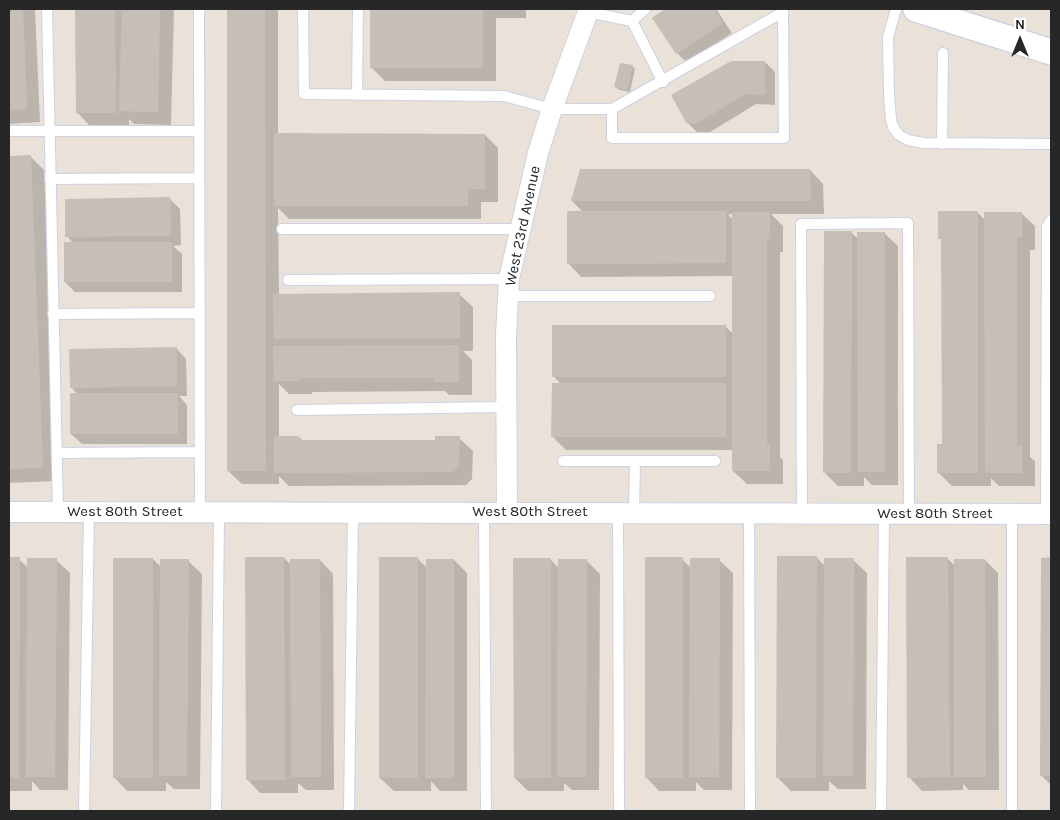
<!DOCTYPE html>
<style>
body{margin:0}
#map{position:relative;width:1060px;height:820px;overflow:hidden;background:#eae2d8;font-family:Karla,sans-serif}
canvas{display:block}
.frame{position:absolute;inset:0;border:10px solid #272727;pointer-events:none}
.north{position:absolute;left:995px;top:15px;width:50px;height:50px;-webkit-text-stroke:4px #fff;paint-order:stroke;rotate:0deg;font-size:14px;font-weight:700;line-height:20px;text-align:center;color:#272727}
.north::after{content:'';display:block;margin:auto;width:18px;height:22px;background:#272727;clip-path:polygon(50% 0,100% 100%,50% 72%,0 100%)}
</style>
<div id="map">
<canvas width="1060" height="820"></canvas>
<div class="frame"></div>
<div class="north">N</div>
</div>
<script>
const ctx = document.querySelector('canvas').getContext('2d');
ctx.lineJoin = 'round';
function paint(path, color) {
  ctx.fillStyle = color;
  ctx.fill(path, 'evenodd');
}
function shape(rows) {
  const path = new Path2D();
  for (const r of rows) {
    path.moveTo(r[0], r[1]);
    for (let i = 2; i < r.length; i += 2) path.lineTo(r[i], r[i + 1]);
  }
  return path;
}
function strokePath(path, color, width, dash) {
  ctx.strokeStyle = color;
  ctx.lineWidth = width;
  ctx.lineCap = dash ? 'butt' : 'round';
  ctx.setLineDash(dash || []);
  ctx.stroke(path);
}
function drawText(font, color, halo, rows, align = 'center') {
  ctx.font = font + ' Karla,sans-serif';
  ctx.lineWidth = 4;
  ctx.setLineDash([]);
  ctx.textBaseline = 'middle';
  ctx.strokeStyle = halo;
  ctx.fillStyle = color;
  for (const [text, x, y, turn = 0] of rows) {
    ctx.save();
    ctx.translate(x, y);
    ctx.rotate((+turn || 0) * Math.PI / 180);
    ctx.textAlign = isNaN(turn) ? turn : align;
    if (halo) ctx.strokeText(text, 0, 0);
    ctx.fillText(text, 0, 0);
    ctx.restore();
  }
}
paint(shape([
 [9,9,35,9,40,122,9,124],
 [76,9,174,9,171,125,134,124,129,119,129,126,90,126,77,112],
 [228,9,278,9,278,135,485,135,498,148,498,202,481,202,481,219,289,219,278,208,279,295,459,294,473,307,473,351,463,351,472,360,472,395,449,395,445,391,312,392,312,394,289,394,279,384,279,438,299,437,303,441,436,442,459,438,473,451,472,479,466,485,289,486,279,476,279,484,242,484,228,471],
 [371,9,550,9,526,10,526,18,496,18,496,81,385,81,371,67],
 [667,9,716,9,732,33,687,63,677,53,653,18],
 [765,62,775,72,775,105,756,104,707,134,699,134,688,123],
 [632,66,635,69,630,92,619,90,616,87],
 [30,156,44,170,56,481,9,483,9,157],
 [810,170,823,184,824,214,771,214,783,226,783,252,780,252,780,457,783,460,783,484,747,484,733,471,733,450,566,450,552,436,561,384,553,376,726,327,733,334,733,276,581,277,568,263,583,212,572,201],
 [728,214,733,214,733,220],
 [170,199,180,209,181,245,173,246,182,254,182,292,75,292,65,282,74,244,67,236],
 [977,212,985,220,1021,213,1035,226,1035,250,1030,250,1030,457,1035,461,1035,486,999,486,991,478,991,486,952,486,938,472,943,445,943,241,939,238],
 [851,232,858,239,884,233,898,246,898,485,872,485,864,477,864,486,838,486,824,472],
 [176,348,186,359,187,396,179,396,187,405,187,444,82,444,71,434,78,395,71,387],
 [284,558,292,566,320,560,333,574,334,790,306,790,298,783,298,793,260,793,247,779],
 [817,558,825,566,853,560,867,573,866,789,838,789,829,781,829,791,791,791,778,778],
 [947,558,955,566,985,560,998,573,999,790,969,790,963,784,963,790,922,791,909,777],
 [1051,558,1051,785,1042,776,1042,559],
 [9,559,19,559,28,568,56,560,70,573,68,790,40,790,32,781,32,791,9,791],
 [153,559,162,568,188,561,202,574,200,789,174,789,166,782,166,791,127,791,114,777],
 [418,559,427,568,454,560,467,573,467,791,440,791,431,781,431,791,394,791,380,778],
 [550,559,559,568,586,560,600,574,599,790,572,790,564,783,564,791,528,791,515,778],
 [682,559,691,568,719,560,733,573,732,790,704,790,696,782,696,791,659,791,646,777]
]), '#0003');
paint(shape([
 [9,9,23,9,27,109,9,110],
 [75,9,115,9,116,113,76,113],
 [122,9,160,9,158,112,119,111],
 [227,9,265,9,266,471,227,471],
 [370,9,483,9,483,68,370,68],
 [665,9,714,9,723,23,676,54,652,18],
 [731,61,765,61,765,95,745,94,696,124,687,124,671,95],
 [620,63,633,65,627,90,614,87],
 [274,133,485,134,485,189,468,189,468,206,274,206],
 [31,155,43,468,9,469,9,156],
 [580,169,810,169,811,201,571,201],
 [170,197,171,236,65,237,65,199],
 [567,211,726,211,726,263,567,264],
 [938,211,978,211,978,473,937,473,937,444,942,444,941,239,938,239],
 [732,212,770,212,770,239,767,239,767,445,770,445,770,471,732,471],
 [984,212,1022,212,1022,237,1017,237,1017,446,1022,446,1022,473,985,473],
 [824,231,852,231,851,473,823,473],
 [857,232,885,232,885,472,858,472],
 [64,242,172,242,172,282,64,282],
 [460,292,460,338,274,339,273,294],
 [552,325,726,325,726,377,552,377],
 [459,345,459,382,434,382,434,378,299,378,299,381,274,381,273,346],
 [177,347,177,386,70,388,69,349],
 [552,383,726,383,726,437,551,437],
 [70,393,178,393,178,434,70,434],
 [274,436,299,436,299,440,435,440,435,436,460,436,459,466,452,472,274,473],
 [777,556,817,556,816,778,776,778],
 [9,557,20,557,19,778,9,778],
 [245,557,284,557,285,780,246,780],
 [379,557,418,557,418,778,379,778],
 [645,557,683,557,683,778,645,778],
 [906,557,948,557,950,777,907,778],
 [1051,557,1051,776,1040,776,1041,558],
 [27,558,57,558,55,777,26,777],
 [113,558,153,558,153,778,113,778],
 [513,558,551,558,551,778,514,778],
 [690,558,720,558,719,777,689,777],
 [824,558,854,558,853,776,823,776],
 [160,559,189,559,187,776,159,776],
 [290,559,320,559,321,777,291,777],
 [426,559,454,559,454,778,425,778],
 [558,559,587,559,586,777,557,777],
 [954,559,985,559,986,777,954,777]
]), '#c5bfb8');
const service = shape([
 [47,9,58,512],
 [199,9,200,513],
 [303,9,304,94,504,96,552,109,612,109,612,138,784,138,783,12,612,109],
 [896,9,888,37,889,95,891,120,893,127,899,135,908,140,923,143,1051,144],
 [588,12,632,21,645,9],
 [632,21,663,82],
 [357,95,358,9],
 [9,131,199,131],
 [942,144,943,53],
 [50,179,199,178],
 [282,229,520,229],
 [288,280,509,279],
 [509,296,710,296],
 [53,314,200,313],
 [297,410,506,407],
 [57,453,200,452],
 [563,461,635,461,634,513],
 [635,461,715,461],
 [484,512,486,811],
 [618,513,619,811],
 [749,513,750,811],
 [802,513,801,224,908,223,909,514],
 [1046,514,1047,227,1051,220],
 [84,811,89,512],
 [216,811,219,513],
 [349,811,353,513],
 [881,811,884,514],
 [1012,811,1012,514]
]);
const minor = shape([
 [9,512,1051,514],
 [507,512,506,335,509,279,538,153,552,109,589,9]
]);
const tertiary = shape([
 [916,9,1051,52]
]);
strokePath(service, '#cdd1e0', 12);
strokePath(minor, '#cdd1e0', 22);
strokePath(tertiary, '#cdd1e0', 28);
strokePath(service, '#fff', 10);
strokePath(minor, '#fff', 20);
strokePath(tertiary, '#fff', 25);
drawText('15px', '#272727', '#fff', [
 ["West 23rd Avenue",523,226,-78],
 ["West 80th Street",125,512],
 ["West 80th Street",530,512],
 ["West 80th Street",935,514]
]);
</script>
